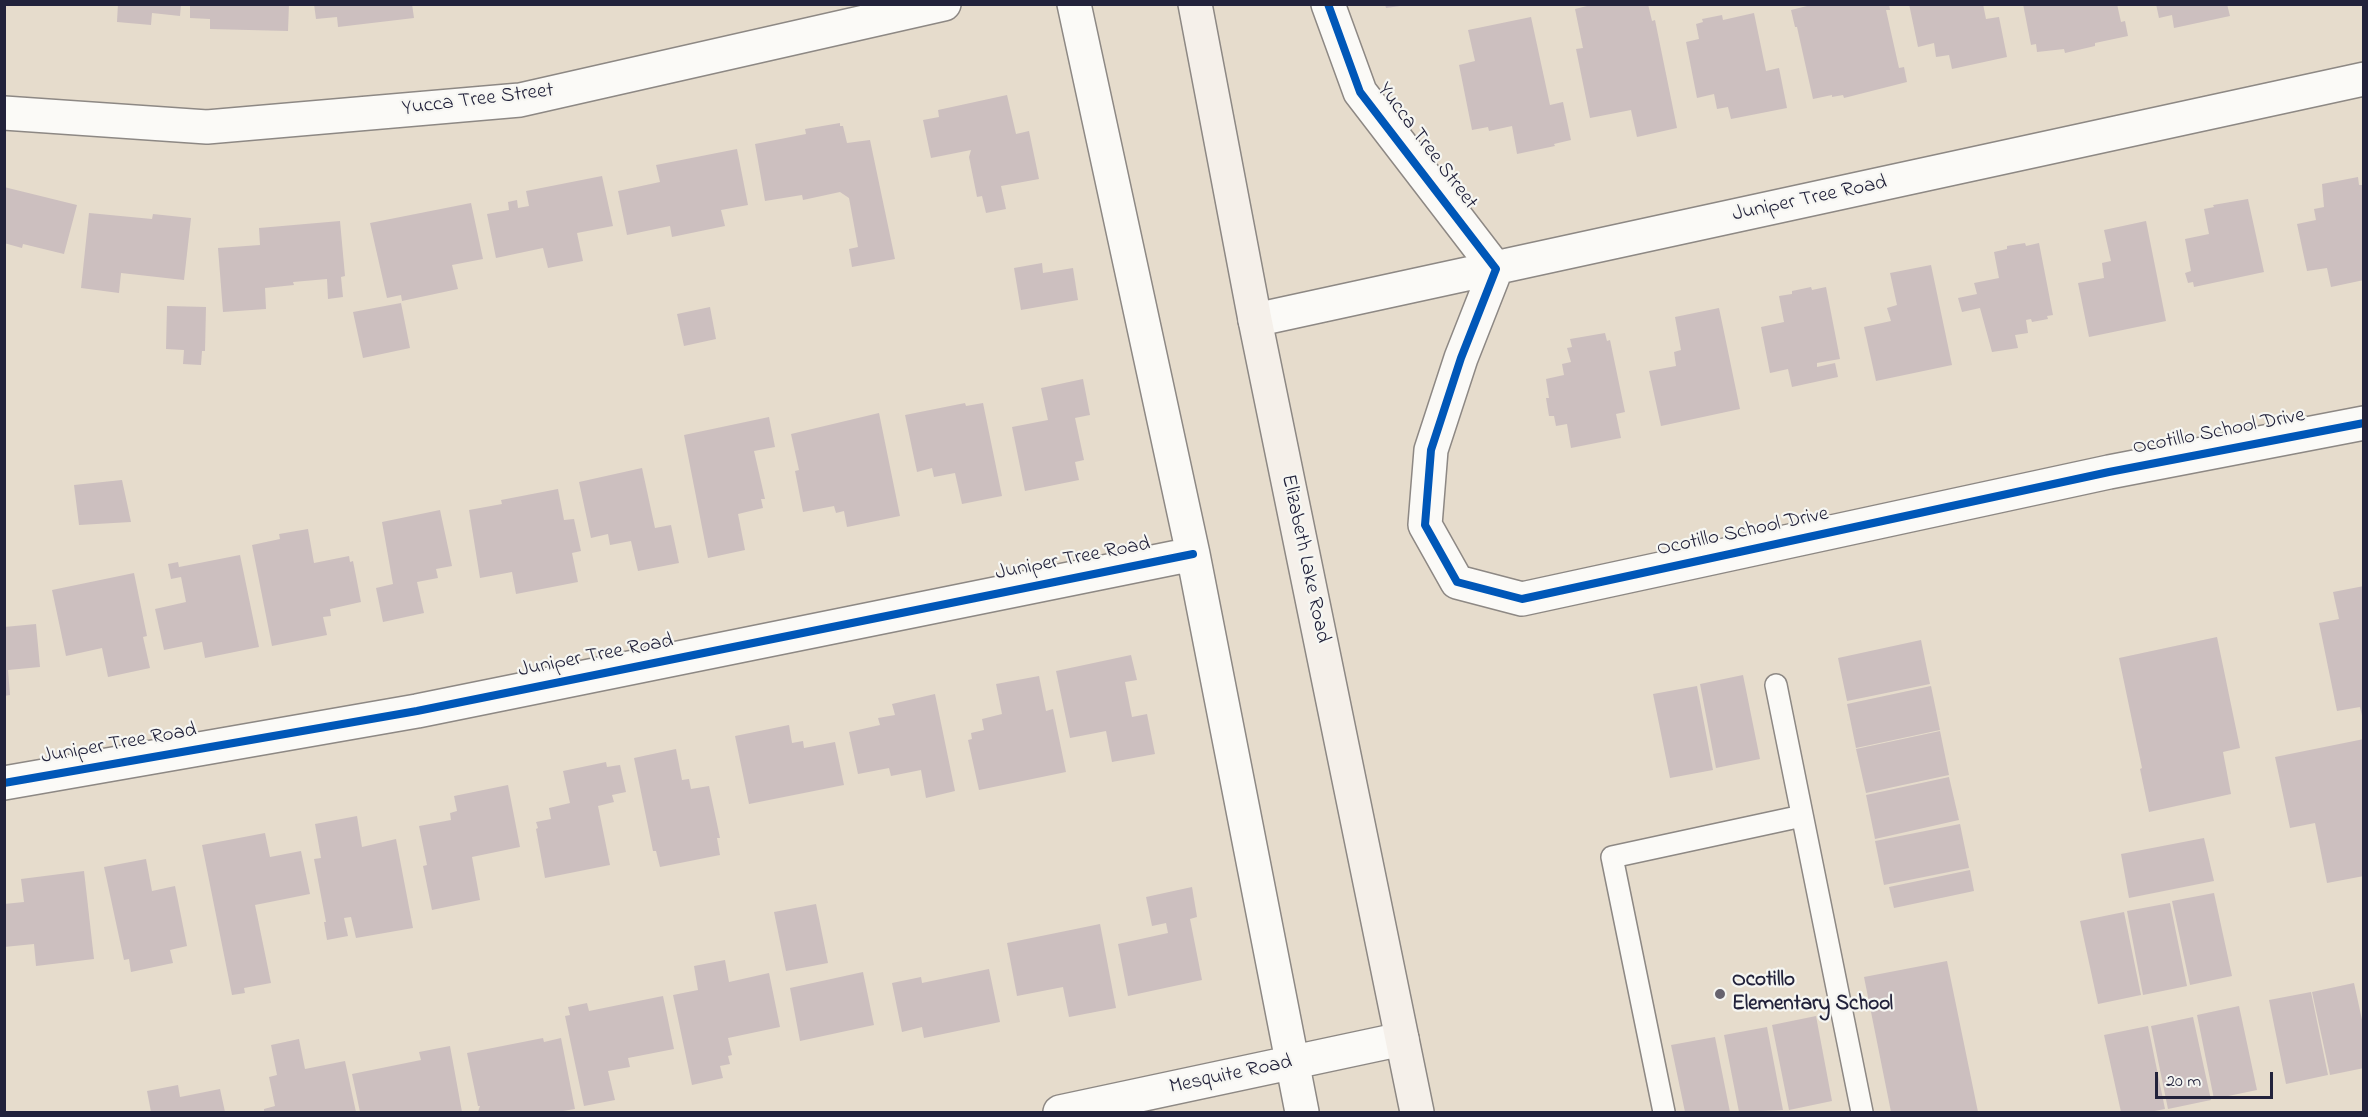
<!DOCTYPE html>
<style>
body{margin:0}
#map{position:relative;width:2368px;height:1117px;overflow:hidden;background:#e6dccc;font-family:"Indie Flower",sans-serif}
canvas{display:block}
.frame{position:absolute;inset:0;border:6px solid #22223b;pointer-events:none}
.scale{position:absolute;left:2155px;top:1072px;width:118px;height:27px;box-sizing:border-box;border:3px solid #22223b;border-top:0;padding-left:8px;font-size:18px;line-height:21px;white-space:nowrap;color:#22223b;-webkit-text-stroke:4px #f6f6f2;paint-order:stroke}
</style>
<div id="map">
<canvas width="2368" height="1117"></canvas>
<div class="frame"></div>
<div class="scale">20 m</div>
</div>
<script>
const ctx = document.querySelector('canvas').getContext('2d');
ctx.lineJoin = 'round';
function paint(path, color) {
  ctx.fillStyle = color;
  ctx.fill(path, 'evenodd');
}
function shape(rows) {
  const path = new Path2D();
  for (const r of rows) {
    path.moveTo(r[0], r[1]);
    for (let i = 2; i < r.length; i += 2) path.lineTo(r[i], r[i + 1]);
  }
  return path;
}
function strokePath(path, color, width, dash) {
  ctx.strokeStyle = color;
  ctx.lineWidth = width;
  ctx.lineCap = dash ? 'butt' : 'round';
  ctx.setLineDash(dash || []);
  ctx.stroke(path);
}
function drawText(font, color, halo, rows, align = 'center') {
  ctx.font = font + ' "Indie Flower",sans-serif';
  ctx.lineWidth = 4.5;
  ctx.setLineDash([]);
  ctx.textBaseline = 'middle';
  ctx.strokeStyle = halo;
  ctx.fillStyle = color;
  for (const [text, x, y, turn = 0] of rows) {
    ctx.save();
    ctx.translate(x, y);
    ctx.rotate((+turn || 0) * Math.PI / 180);
    ctx.textAlign = isNaN(turn) ? turn : align;
    if (halo) ctx.strokeText(text, 0, 0);
    ctx.fillText(text, 0, 0);
    ctx.restore();
  }
}
paint(shape([
 [118,4,181,4,180,16,152,13,151,25,117,22],
 [190,4,289,4,288,31,210,29,210,19,190,18],
 [314,4,412,4,414,18,338,27,337,17,316,19],
 [1385,4,1400,4,1400,6,1386,8],
 [1595,4,1648,4,1652,21,1655,20,1677,128,1637,137,1631,110,1590,118,1576,49,1583,48,1575,9],
 [1815,4,1889,4,1890,10,1886,10,1899,68,1904,67,1907,82,1844,98,1843,95,1832,97,1832,95,1813,99,1797,27,1795,27,1791,10],
 [1909,4,1983,4,1986,19,1999,17,2007,57,1952,69,1949,55,1936,57,1934,43,1918,47],
 [2023,4,2117,4,2121,22,2125,21,2128,36,2095,43,2095,46,2065,53,2064,49,2037,52,2036,44,2031,45],
 [2156,4,2227,4,2230,16,2174,28,2172,15,2159,18],
 [1754,13,1766,71,1779,68,1787,108,1731,119,1728,107,1717,109,1714,94,1697,98,1686,42,1699,39,1696,24,1703,22,1702,19,1722,15,1723,20],
 [1531,17,1550,105,1563,102,1571,140,1554,144,1555,146,1517,154,1512,126,1489,131,1488,127,1472,130,1459,65,1475,61,1468,30],
 [1007,95,1016,134,1029,131,1039,179,1001,186,1006,209,986,213,982,196,977,197,969,157,971,150,931,158,923,120,939,117,938,110],
 [840,123,840,126,843,126,847,143,870,140,895,259,852,267,849,249,858,247,849,198,840,192,803,200,802,195,765,201,755,144,806,134,805,129],
 [737,149,748,205,721,210,725,226,672,237,670,226,627,235,618,191,660,182,656,165],
 [602,176,613,226,577,233,583,261,548,268,543,248,496,258,487,214,509,210,508,202,517,200,518,208,529,206,526,191],
 [2358,177,2359,185,2364,185,2364,280,2331,287,2327,268,2307,271,2297,224,2316,220,2314,209,2324,207,2322,184],
 [4,187,77,205,64,254,23,244,22,248,4,243],
 [2248,199,2264,272,2194,287,2193,282,2188,283,2185,273,2191,271,2185,239,2209,234,2204,209,2214,207,2213,205],
 [471,203,483,259,452,265,458,289,402,301,401,295,387,298,370,223],
 [89,213,152,219,153,214,191,218,184,280,121,273,119,293,81,288],
 [340,221,345,276,341,277,343,297,328,299,327,279,293,282,294,285,265,288,266,309,223,312,218,248,260,245,259,228],
 [2146,221,2166,321,2089,337,2078,283,2104,278,2102,263,2111,261,2104,230],
 [2025,243,2026,246,2039,243,2053,315,2047,316,2048,319,2032,322,2031,319,2026,320,2028,333,2015,335,2018,348,1992,352,1980,308,1962,312,1958,298,1977,294,1974,283,1999,278,1994,252,2007,249,2007,246],
 [1042,263,1043,273,1073,268,1078,300,1021,310,1014,268],
 [1931,265,1952,365,1876,381,1864,327,1891,321,1887,308,1897,305,1890,273],
 [1811,287,1812,290,1826,287,1840,359,1817,363,1817,367,1835,363,1838,377,1792,387,1788,369,1770,373,1761,327,1784,322,1779,296,1792,294,1792,291],
 [401,303,410,348,363,358,353,312],
 [167,306,206,307,205,351,202,351,201,365,183,364,184,350,166,349],
 [710,307,716,339,684,346,677,314],
 [1719,308,1740,409,1661,426,1649,371,1676,366,1674,352,1681,350,1675,317],
 [1605,333,1607,341,1610,340,1625,412,1616,414,1621,438,1571,448,1567,424,1556,426,1554,416,1549,416,1546,398,1549,398,1546,379,1564,375,1562,364,1571,362,1567,348,1572,347,1570,339],
 [1083,379,1090,415,1075,418,1084,460,1075,462,1079,480,1025,491,1012,427,1048,420,1041,388],
 [965,403,966,406,983,403,1002,496,962,504,955,473,934,477,932,468,917,472,905,415],
 [879,413,900,516,847,527,844,511,836,513,834,506,803,512,795,471,799,470,791,434],
 [769,417,775,447,754,451,765,499,761,499,763,508,738,514,745,550,708,558,684,435],
 [642,468,655,528,671,525,679,563,638,571,631,541,610,545,608,534,591,538,579,482],
 [122,480,131,522,79,525,74,485],
 [558,489,564,520,574,519,581,551,572,553,578,582,516,594,512,572,480,578,469,510,502,504,501,500],
 [440,510,452,566,436,569,438,578,417,582,424,613,383,622,376,588,393,584,382,522],
 [308,529,314,563,349,556,350,562,353,561,361,602,330,609,331,616,323,617,327,635,272,646,252,545,280,539,279,534],
 [240,555,259,647,205,658,202,642,164,650,155,609,186,602,181,577,171,579,168,564,178,562,179,567],
 [134,573,147,636,143,637,150,668,108,677,102,648,66,656,52,590],
 [2364,586,2364,720,2363,720,2360,707,2337,711,2319,623,2339,619,2333,592],
 [36,624,40,667,8,670,10,695,4,696,4,627],
 [2217,637,2240,748,2223,752,2231,794,2149,812,2140,769,2142,768,2119,658],
 [1921,640,1930,684,1847,701,1838,658],
 [1131,655,1137,680,1125,682,1132,717,1147,714,1155,754,1112,762,1106,731,1070,738,1056,671],
 [1743,675,1760,759,1716,768,1700,684],
 [1039,676,1046,711,1053,709,1066,772,979,790,968,740,972,739,971,733,984,730,982,719,1002,714,996,684],
 [1697,686,1713,770,1670,778,1653,694],
 [1931,686,1940,730,1856,748,1847,704],
 [935,694,955,791,926,798,921,770,891,776,889,768,858,774,849,732,880,725,878,718,895,715,892,704],
 [789,725,792,743,803,741,804,748,835,742,844,785,749,804,735,736],
 [1940,731,1949,775,1866,793,1856,749],
 [2364,739,2364,876,2327,883,2315,823,2290,828,2275,757],
 [676,749,682,780,689,779,691,789,709,786,720,838,717,838,720,855,660,867,656,851,653,851,634,758],
 [606,762,607,767,620,765,626,792,612,795,614,802,598,806,610,865,545,878,536,829,538,828,536,822,551,819,549,808,570,803,563,771],
 [1949,777,1959,820,1875,839,1866,795],
 [508,785,520,847,472,857,480,900,432,910,423,866,427,865,419,826,451,820,450,813,457,811,454,796],
 [357,816,362,847,396,839,413,928,356,938,351,917,344,918,348,936,327,940,324,922,326,922,314,859,321,858,315,824],
 [1960,824,1969,868,1884,885,1875,841],
 [265,833,270,857,301,851,310,894,255,905,271,983,244,988,245,993,232,995,202,845],
 [2204,838,2214,881,2129,898,2121,854],
 [146,859,152,891,175,886,187,946,170,950,173,963,131,972,129,959,124,960,104,867],
 [1970,870,1974,891,1894,908,1889,887],
 [84,871,94,959,36,966,34,944,4,947,4,904,24,902,21,879],
 [1192,887,1197,917,1190,919,1202,980,1128,996,1118,944,1168,933,1166,923,1152,926,1146,897],
 [2214,893,2232,976,2190,985,2172,901],
 [2170,903,2187,986,2143,995,2127,911],
 [816,904,828,963,786,971,774,912],
 [2124,912,2141,995,2098,1004,2080,921],
 [1100,924,1116,1008,1069,1017,1063,987,1017,996,1007,943],
 [725,960,729,982,769,973,780,1027,728,1038,732,1055,728,1056,730,1064,720,1066,723,1078,692,1085,673,995,698,990,694,966],
 [1947,961,1978,1112,1891,1112,1864,977],
 [989,969,1000,1022,924,1038,922,1027,902,1032,892,983,921,977,922,983],
 [863,972,874,1025,800,1041,790,988],
 [2354,983,2364,1029,2364,1068,2330,1075,2312,992],
 [2311,992,2328,1075,2286,1084,2269,1000],
 [663,996,674,1049,628,1058,630,1067,608,1071,615,1100,584,1106,565,1016,570,1015,568,1007,587,1003,589,1011],
 [2239,1006,2257,1090,2214,1099,2197,1015],
 [1816,1016,1832,1101,1789,1110,1772,1025],
 [2193,1017,2211,1100,2168,1109,2151,1026],
 [2148,1026,2165,1109,2149,1112,2121,1112,2104,1035],
 [1767,1027,1783,1110,1739,1112,1724,1035],
 [1715,1037,1730,1112,1685,1112,1671,1045],
 [543,1038,544,1042,561,1038,575,1109,557,1112,478,1112,480,1106,478,1106,467,1053],
 [299,1039,305,1069,345,1061,356,1112,264,1112,264,1109,275,1106,269,1077,277,1075,271,1045],
 [450,1046,462,1112,360,1112,352,1074,421,1060,419,1052],
 [178,1085,180,1097,220,1089,225,1112,151,1112,147,1091]
]), '#ccbfbf');
const lane = shape([
 [1776,685,1862,1112],
 [1664,1112,1612,857,1802,816]
]);
const street = shape([
 [1074,4,1193,554,1302,1112],
 [1328,4,1360,92,1496,269,1461,358,1431,450,1425,525,1457,582,1522,599,2109,472,2364,423],
 [4,113,207,127,520,100,944,4],
 [1255,320,2364,79],
 [4,783,417,711,1193,554],
 [1060,1112,1402,1039]
]);
const secondary = shape([
 [1195,4,1255,320,1417,1112]
]);
strokePath(lane, '#8d8884', 24);
strokePath(street, '#8d8884', 36);
strokePath(secondary, '#8d8884', 36);
strokePath(lane, '#fbfaf7', 21);
strokePath(street, '#fbfaf7', 33);
strokePath(secondary, '#f5f0ea', 33);
strokePath(shape([
 [1328,4,1360,92,1496,269,1461,358,1431,450,1425,525,1457,582,1522,599,2109,472,2364,423],
 [4,783,417,711,1193,554]
]), '#0057b8', 8);
for (const [x, y, r, color] of [
 [1720,994,6,"#67636e"]
]) {
  const dot = new Path2D();
  dot.arc(x, y, r, 0, 2 * Math.PI);
  ctx.fillStyle = color;
  ctx.fill(dot);
  strokePath(dot, '#f6f6f2', 2);
}
drawText('21px', '#22223b', '#f6f6f2', [
 ["Yucca Tree Street",478,101,-7],
 ["Yucca Tree Street",1426,147,53],
 ["Juniper Tree Road",1810,200,-12],
 ["Ocotillo School Drive",2219,433,-11],
 ["Ocotillo School Drive",1743,533,-12],
 ["Elizabeth Lake Road",1304,559,78],
 ["Juniper Tree Road",1073,560,-11],
 ["Juniper Tree Road",596,657,-11],
 ["Juniper Tree Road",119,745,-10],
 ["Mesquite Road",1231,1076,-12]
]);
drawText('bold 21px', '#22223b', '#f6f6f2', [
 ["Ocotillo",1732,982],
 ["Elementary School",1732,1006]
], 'left');
</script>
